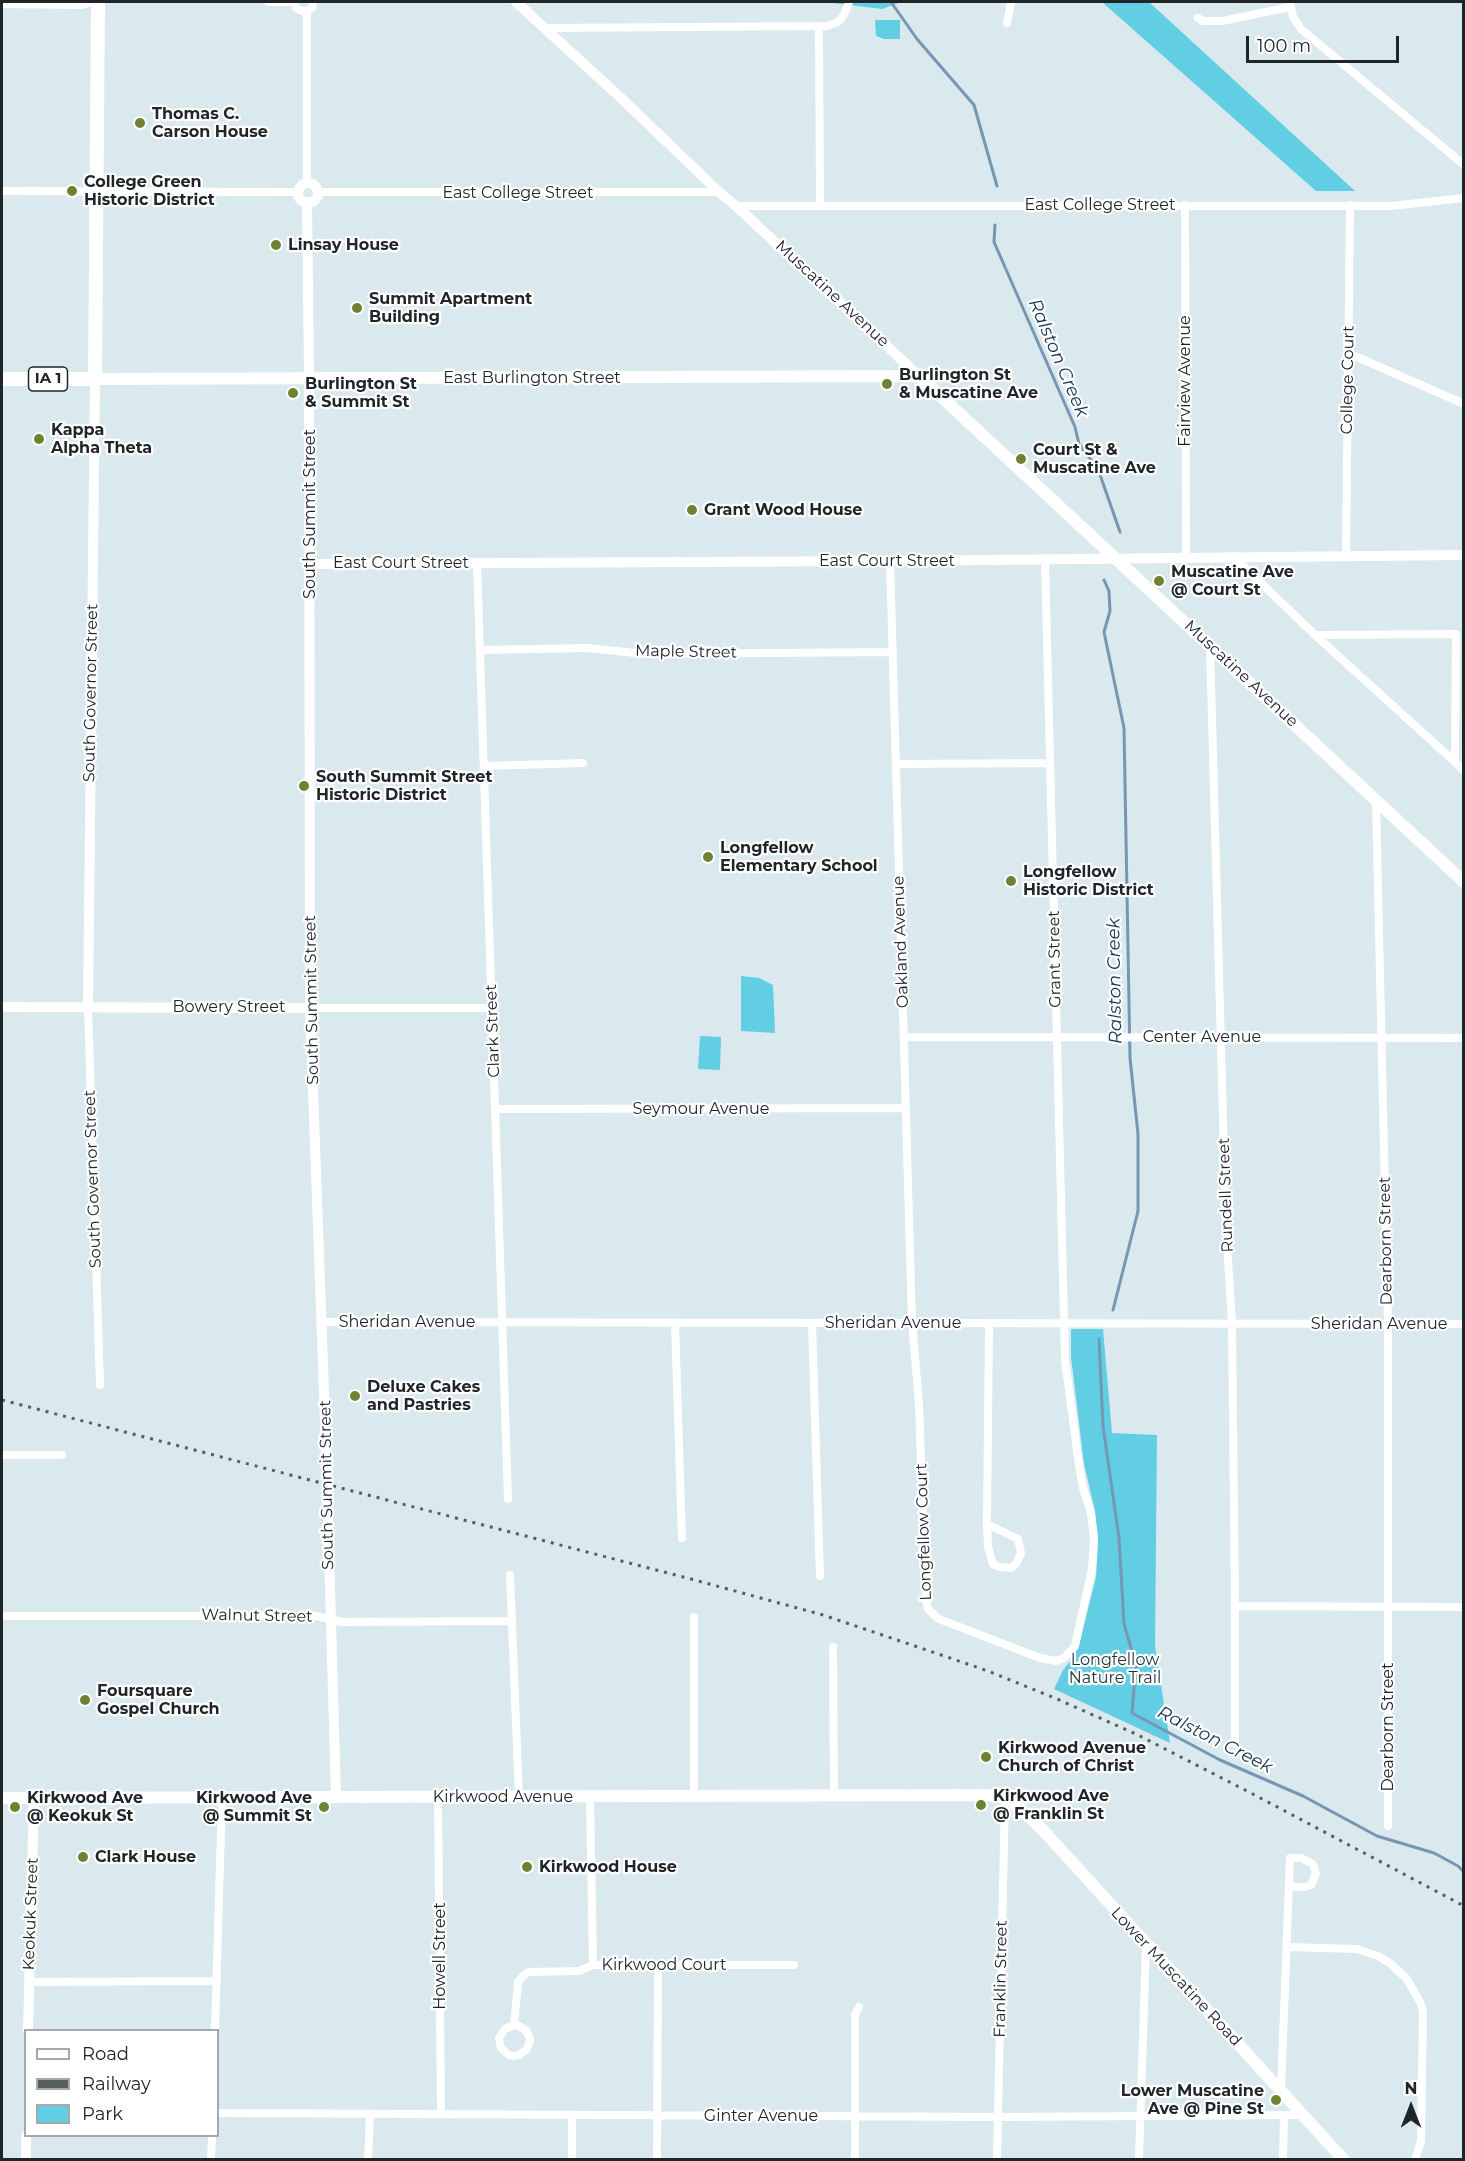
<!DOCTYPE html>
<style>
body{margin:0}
#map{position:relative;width:1465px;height:2161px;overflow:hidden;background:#dae9ed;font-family:Montserrat,sans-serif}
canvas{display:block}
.frame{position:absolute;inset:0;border:3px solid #202527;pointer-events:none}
.legend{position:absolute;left:24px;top:2029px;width:195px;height:108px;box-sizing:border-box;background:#fff;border:2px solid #a6a8a9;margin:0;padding:8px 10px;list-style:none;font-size:18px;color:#202527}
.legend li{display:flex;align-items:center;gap:12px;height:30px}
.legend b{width:30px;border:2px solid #a6a8a9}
.north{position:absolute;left:1381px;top:2077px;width:60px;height:60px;-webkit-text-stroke:4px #fff;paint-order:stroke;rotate:0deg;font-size:16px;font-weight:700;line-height:24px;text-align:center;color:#202527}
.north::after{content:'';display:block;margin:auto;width:21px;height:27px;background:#202527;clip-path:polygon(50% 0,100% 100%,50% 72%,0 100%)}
.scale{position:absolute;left:1246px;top:36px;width:153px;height:27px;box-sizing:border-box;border:3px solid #202527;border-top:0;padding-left:8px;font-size:18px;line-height:21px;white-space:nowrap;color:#202527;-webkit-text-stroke:4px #fff;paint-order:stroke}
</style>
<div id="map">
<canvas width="1465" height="2161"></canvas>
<div class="frame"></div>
<ul class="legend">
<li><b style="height:8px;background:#fff"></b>Road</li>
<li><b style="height:8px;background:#565e60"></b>Railway</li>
<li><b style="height:16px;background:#61cee4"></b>Park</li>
</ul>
<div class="north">N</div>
<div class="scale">100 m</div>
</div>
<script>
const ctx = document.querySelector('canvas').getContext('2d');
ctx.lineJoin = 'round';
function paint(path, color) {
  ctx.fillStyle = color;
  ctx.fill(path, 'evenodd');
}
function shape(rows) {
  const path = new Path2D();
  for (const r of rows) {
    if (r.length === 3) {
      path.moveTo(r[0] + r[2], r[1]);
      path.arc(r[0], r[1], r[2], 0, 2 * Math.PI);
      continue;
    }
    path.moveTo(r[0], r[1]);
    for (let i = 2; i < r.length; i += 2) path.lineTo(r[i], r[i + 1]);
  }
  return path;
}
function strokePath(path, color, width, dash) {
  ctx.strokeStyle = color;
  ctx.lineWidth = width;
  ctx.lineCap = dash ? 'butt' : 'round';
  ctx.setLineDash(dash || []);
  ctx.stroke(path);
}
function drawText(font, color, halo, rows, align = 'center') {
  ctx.font = font + ' Montserrat,sans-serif';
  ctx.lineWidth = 4.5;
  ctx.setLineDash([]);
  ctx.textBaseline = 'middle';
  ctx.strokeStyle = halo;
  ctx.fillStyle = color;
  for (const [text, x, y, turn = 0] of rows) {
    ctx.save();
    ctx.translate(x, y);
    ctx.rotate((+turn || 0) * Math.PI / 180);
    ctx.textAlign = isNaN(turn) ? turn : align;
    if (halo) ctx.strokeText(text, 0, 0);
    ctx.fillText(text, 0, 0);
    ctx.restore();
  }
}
paint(shape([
 [825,2,901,2,882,9],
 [1102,2,1149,2,1355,191,1316,191],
 [875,20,900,20,900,39,884,39,876,36],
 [741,976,759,978,773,985,775,1033,741,1031],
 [700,1036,721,1037,720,1070,698,1069],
 [1071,1329,1103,1329,1112,1433,1157,1435,1155,1646,1170,1743,1054,1689,1063,1670,1072,1659,1079,1645,1096,1577,1098,1542,1095,1511,1084,1464,1071,1357]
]), '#61cee4');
strokePath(shape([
 [891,2,917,39,974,105,997,186],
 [995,225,994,242,1075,427,1079,444,1098,469,1120,532],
 [1104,580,1109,591,1110,611,1104,632,1124,728,1130,1058,1138,1134,1138,1211,1113,1310],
 [1099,1339,1103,1426,1119,1538,1124,1624,1136,1665,1132,1713,1220,1760,1303,1796,1377,1836,1434,1853,1458,1866,1464,1872]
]), '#7696b4', 3);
strokePath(shape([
 [268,2,294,2],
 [294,2,296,8,304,12,312,8,313,2],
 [1290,2,1293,17,1301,29,1464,165],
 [2,4,81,5,93,2],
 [307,12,307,183],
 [1198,18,1203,21,1222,21,1290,7],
 [1007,23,1011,2],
 [819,26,820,206],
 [545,28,827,26,838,22,844,15,849,2],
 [2,191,298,192],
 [317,192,719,192],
 [1185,205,1186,556],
 [736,206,1391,206,1464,198],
 [1348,353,1464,404],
 [1346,555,1350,205],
 [1233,556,1315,635,1456,634,1455,762,1464,771],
 [890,561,912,1322,919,1404,926,1600,928,1609,939,1619,1040,1658,1056,1661,1064,1658,1075,1646,1092,1569,1094,1538,1091,1513,1083,1488,1079,1465,1065,1360,1045,559],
 [477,563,508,1499],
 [1315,635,1455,762],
 [1210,646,1226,1228,1232,1324,1235,1606,1235,1744],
 [480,650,587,648,645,654,892,652],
 [896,764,1050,763],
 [484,766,583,763],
 [1376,800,1388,1324,1388,1826],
 [88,1006,100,1385],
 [310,1008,492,1008],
 [904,1037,1464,1038],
 [495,1109,906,1108],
 [322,1322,1464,1324],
 [675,1323,682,1538],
 [812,1323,820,1576],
 [2,1455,62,1455],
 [987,1524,1018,1539,1021,1553,1016,1564,1011,1568,999,1567,993,1564,988,1547,987,1524,989,1324],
 [510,1575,519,1797],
 [1235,1606,1464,1607],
 [2,1616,316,1616,343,1622,512,1621],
 [694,1617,694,1796],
 [833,1647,834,1795],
 [438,1797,441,2114],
 [590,1797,593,1965],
 [1287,1947,1357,1949,1378,1956,1390,1963,1407,1979,1420,2002,1423,2011,1421,2141,1415,2160],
 [29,1982,217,1981],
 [514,2025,519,2026,527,2031,530,2040,527,2049,519,2055,514,2056,509,2055,501,2048,499,2038,505,2029,514,2025,518,1982,525,1974,529,1972,579,1971,593,1965,794,1965],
 [215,2030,222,1797],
 [1281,2090,1290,1858,1301,1858,1313,1864,1316,1874,1311,1885,1304,1887,1289,1887],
 [218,2113,998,2117,1304,2115],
 [572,2115,572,2160],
 [211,2160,212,2136],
 [368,2160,370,2115],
 [657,2160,658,1965],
 [855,2160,855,2015,859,2007],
 [997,2160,1005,1798],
 [1139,2160,1146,1945],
 [1283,2160,1284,2115]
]), '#fff', 8);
strokePath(shape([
 [516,2,621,98,719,192,736,206,919,376],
 [308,193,10],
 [307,202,309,379,310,1008,326,1447,336,1797],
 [310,564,890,561,1464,555],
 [88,1006,95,379],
 [2,1007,310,1008],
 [28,2030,34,1798],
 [26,2160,26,2136]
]), '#fff', 10);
strokePath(shape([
 [95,379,919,376,1464,882],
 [2,1798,989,1795,1005,1798,1017,1806,1040,1827,1344,2160]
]), '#fff', 12);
strokePath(shape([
 [2,379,95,379,98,2]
]), '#fff', 14);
strokePath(shape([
 [2,1400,691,1579,823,1615,912,1645,988,1671,1057,1699,1136,1734,1249,1792,1464,1906]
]), '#565e60', 3, [3, 6]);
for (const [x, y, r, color] of [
 [140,123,6,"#708231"],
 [72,191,6,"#708231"],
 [276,245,6,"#708231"],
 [357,308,6,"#708231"],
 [887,384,6,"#708231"],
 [293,393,6,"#708231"],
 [39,439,6,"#708231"],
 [1021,459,6,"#708231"],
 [692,510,6,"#708231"],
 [1159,581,6,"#708231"],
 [304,786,6,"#708231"],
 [708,857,6,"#708231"],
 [1011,881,6,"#708231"],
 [355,1396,6,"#708231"],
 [85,1700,6,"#708231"],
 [986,1757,6,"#708231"],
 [981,1805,6,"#708231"],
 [15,1807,6,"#708231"],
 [324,1807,6,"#708231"],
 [83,1857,6,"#708231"],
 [527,1867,6,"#708231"],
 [1276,2100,6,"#708231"]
]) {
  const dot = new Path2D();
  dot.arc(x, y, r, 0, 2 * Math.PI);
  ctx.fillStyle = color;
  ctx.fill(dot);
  strokePath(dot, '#fff', 2);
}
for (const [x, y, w] of [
 [48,379,39]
]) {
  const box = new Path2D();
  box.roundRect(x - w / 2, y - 12, w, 24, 4.5);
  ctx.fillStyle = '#fff';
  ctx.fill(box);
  strokePath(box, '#202527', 1.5);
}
drawText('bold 15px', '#202527', null, [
 ["IA 1",48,379]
]);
drawText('bold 16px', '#202527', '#fff', [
 ["Thomas C.",152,114],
 ["Carson House",152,132],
 ["College Green",84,182],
 ["Historic District",84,200],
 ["Linsay House",288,245],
 ["Summit Apartment",369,299],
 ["Building",369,317],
 ["Burlington St",899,375],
 ["& Muscatine Ave",899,393],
 ["Burlington St",305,384],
 ["& Summit St",305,402],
 ["Kappa",51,430],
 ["Alpha Theta",51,448],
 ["Court St &",1033,450],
 ["Muscatine Ave",1033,468],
 ["Grant Wood House",704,510],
 ["Muscatine Ave",1171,572],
 ["@ Court St",1171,590],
 ["South Summit Street",316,777],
 ["Historic District",316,795],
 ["Longfellow",720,848],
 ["Elementary School",720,866],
 ["Longfellow",1023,872],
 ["Historic District",1023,890],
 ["Deluxe Cakes",367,1387],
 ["and Pastries",367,1405],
 ["Foursquare",97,1691],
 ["Gospel Church",97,1709],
 ["Kirkwood Avenue",998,1748],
 ["Church of Christ",998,1766],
 ["Kirkwood Ave",993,1796],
 ["@ Franklin St",993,1814],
 ["Kirkwood Ave",27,1798],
 ["@ Keokuk St",27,1816],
 ["Kirkwood Ave",312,1798,"right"],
 ["@ Summit St",312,1816,"right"],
 ["Clark House",95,1857],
 ["Kirkwood House",539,1867],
 ["Lower Muscatine",1264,2091,"right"],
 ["Ave @ Pine St",1264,2109,"right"]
], 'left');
drawText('16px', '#202527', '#fff', [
 ["East College Street",518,193],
 ["East College Street",1100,205],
 ["Muscatine Avenue",832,294,43],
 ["East Burlington Street",532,378],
 ["College Court",1348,380,-89],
 ["Fairview Avenue",1185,381,-90],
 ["South Summit Street",310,514,-90],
 ["East Court Street",887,561],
 ["East Court Street",401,563],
 ["Maple Street",686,652,1],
 ["Muscatine Avenue",1241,674,43],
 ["South Governor Street",91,693,-89],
 ["Oakland Avenue",901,942,-92],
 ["Grant Street",1055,959,-91],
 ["South Summit Street",312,1000,-91],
 ["Bowery Street",229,1007],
 ["Clark Street",493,1031,-92],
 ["Center Avenue",1202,1037],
 ["Seymour Avenue",701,1109],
 ["South Governor Street",93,1179,-92],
 ["Rundell Street",1226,1195,-92],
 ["Dearborn Street",1386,1241,-91],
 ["Sheridan Avenue",407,1322],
 ["Sheridan Avenue",893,1323],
 ["Sheridan Avenue",1379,1324],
 ["South Summit Street",327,1485,-91],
 ["Longfellow Court",924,1532,-92],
 ["Walnut Street",257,1616,1],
 ["Dearborn Street",1388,1727,-90],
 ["Kirkwood Avenue",503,1797],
 ["Keokuk Street",31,1914,-88],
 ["Howell Street",440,1956,-90],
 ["Kirkwood Court",664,1965],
 ["Lower Muscatine Road",1176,1977,47],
 ["Franklin Street",1001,1979,-89],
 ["Ginter Avenue",761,2116]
]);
drawText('16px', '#1c353a', '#fff', [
 ["Longfellow",1115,1660],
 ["Nature Trail",1115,1678]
]);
drawText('italic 18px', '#14324f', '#fff', [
 ["Ralston Creek",1058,358,67],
 ["Ralston Creek",1115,981,-91],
 ["Ralston Creek",1215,1740,27]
]);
</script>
